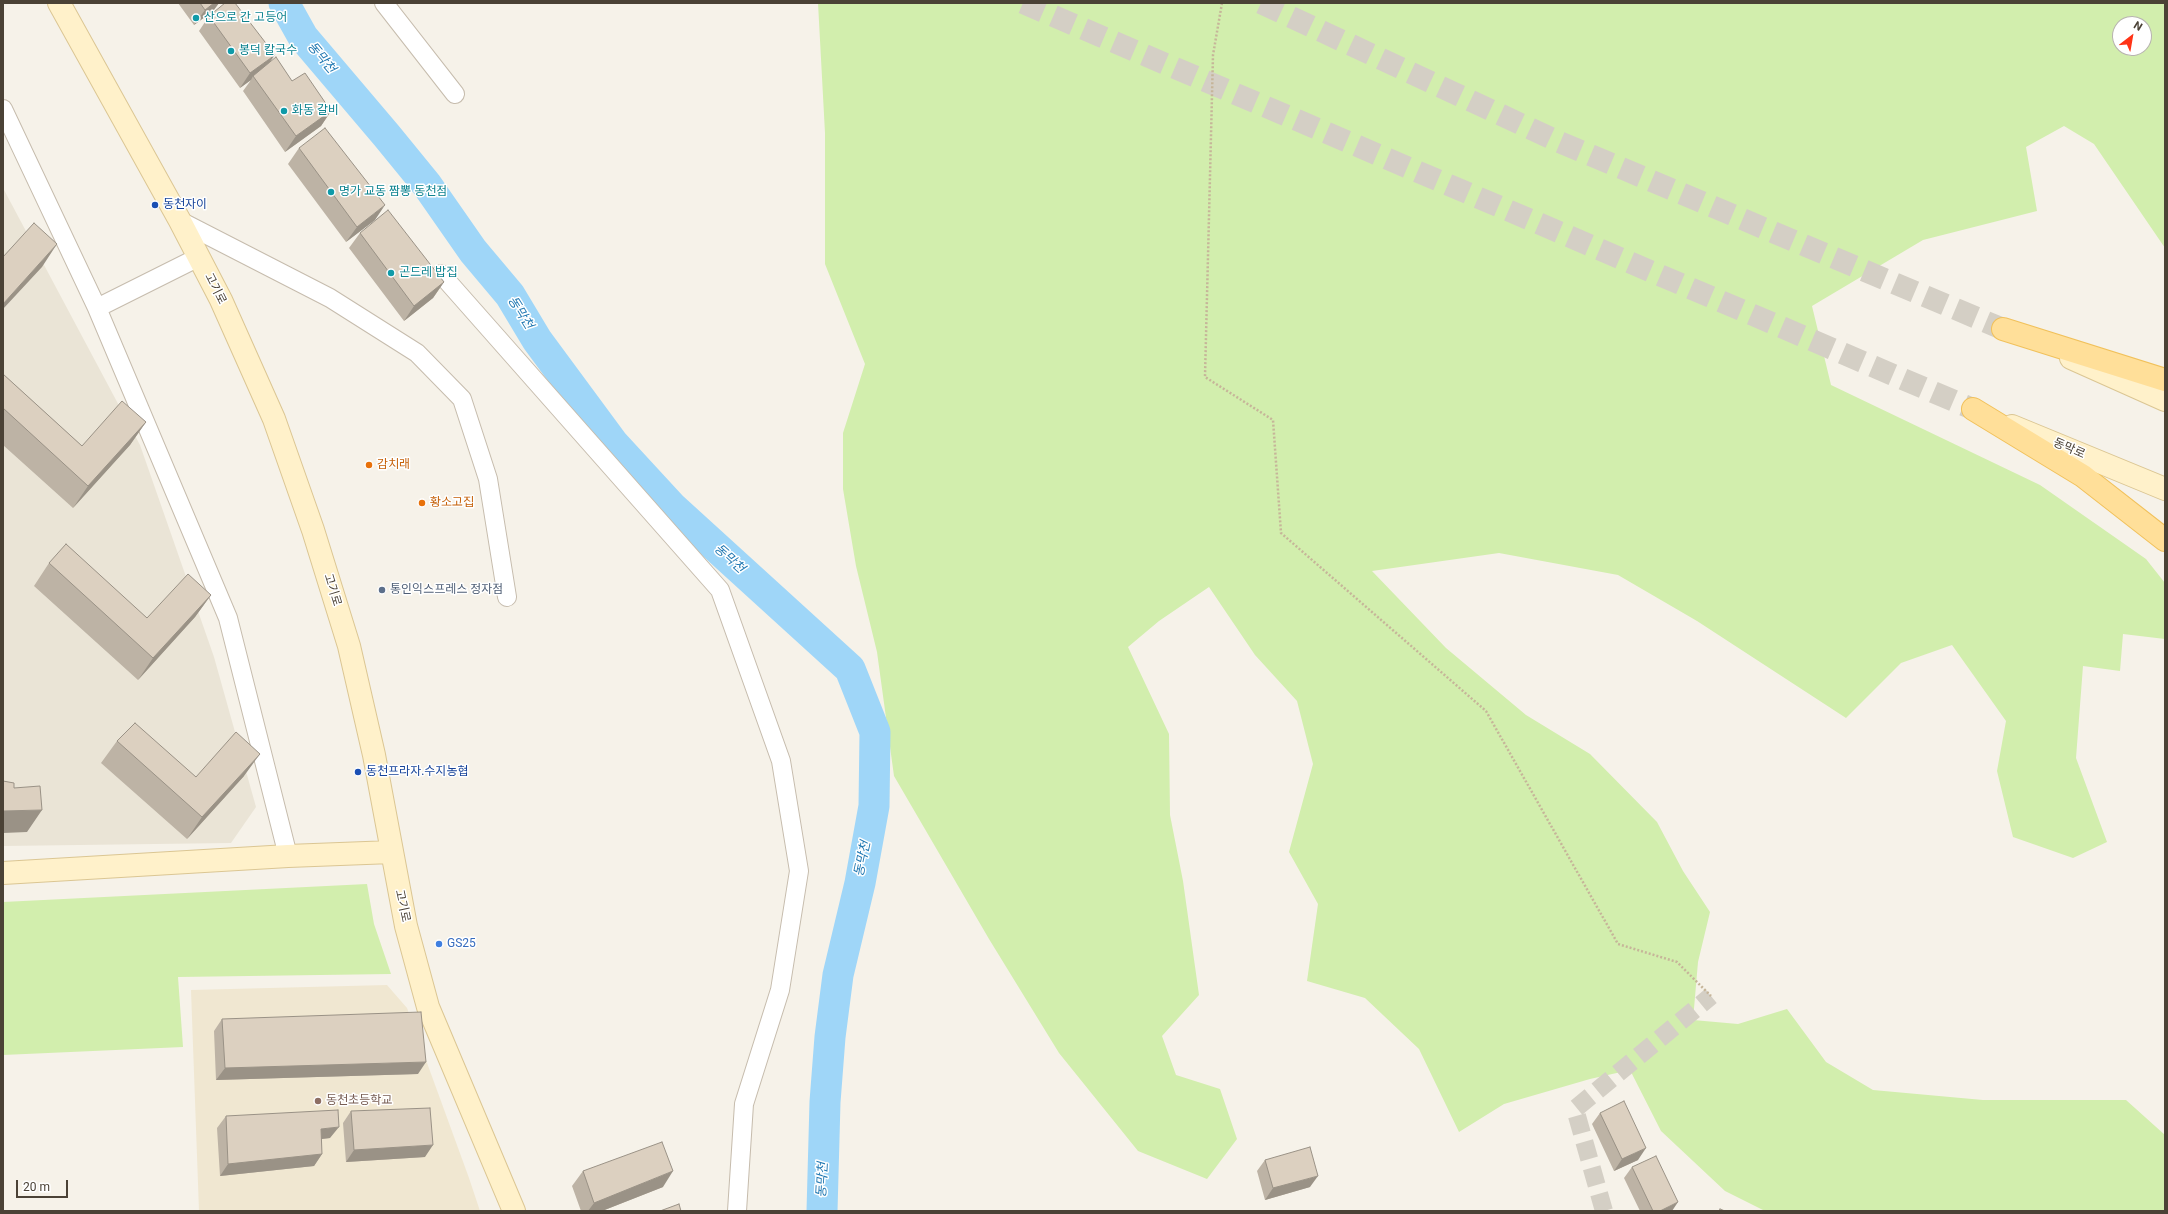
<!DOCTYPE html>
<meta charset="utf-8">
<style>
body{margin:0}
#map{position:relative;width:2168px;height:1214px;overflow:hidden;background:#f6f2e9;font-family:Roboto,sans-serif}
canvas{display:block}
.frame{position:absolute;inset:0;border:4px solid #4b4236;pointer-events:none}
.north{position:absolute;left:2112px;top:16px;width:40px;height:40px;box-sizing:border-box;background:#fff;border:1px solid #b7b3af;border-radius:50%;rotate:31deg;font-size:11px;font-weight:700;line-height:16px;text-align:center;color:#4b4236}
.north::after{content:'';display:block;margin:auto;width:14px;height:18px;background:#ff3417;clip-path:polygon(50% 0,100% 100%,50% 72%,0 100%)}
.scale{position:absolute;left:16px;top:1180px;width:52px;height:18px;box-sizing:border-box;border:2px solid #4b4236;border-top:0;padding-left:5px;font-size:12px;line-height:14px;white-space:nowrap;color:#4b4236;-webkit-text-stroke:3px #fff;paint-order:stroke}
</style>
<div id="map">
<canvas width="2168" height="1214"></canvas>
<div class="frame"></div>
<div class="north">N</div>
<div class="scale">20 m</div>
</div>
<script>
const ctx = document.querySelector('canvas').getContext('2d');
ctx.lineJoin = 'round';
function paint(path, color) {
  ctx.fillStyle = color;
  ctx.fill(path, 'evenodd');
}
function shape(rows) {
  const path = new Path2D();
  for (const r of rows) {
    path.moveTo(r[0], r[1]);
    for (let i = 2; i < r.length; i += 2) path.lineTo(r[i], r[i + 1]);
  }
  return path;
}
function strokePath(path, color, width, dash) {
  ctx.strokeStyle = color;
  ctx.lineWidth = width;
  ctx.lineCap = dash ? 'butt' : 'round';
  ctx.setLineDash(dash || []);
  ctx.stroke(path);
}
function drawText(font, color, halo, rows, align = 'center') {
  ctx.font = font + ' Roboto,"Noto Sans KR",sans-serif';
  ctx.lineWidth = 3;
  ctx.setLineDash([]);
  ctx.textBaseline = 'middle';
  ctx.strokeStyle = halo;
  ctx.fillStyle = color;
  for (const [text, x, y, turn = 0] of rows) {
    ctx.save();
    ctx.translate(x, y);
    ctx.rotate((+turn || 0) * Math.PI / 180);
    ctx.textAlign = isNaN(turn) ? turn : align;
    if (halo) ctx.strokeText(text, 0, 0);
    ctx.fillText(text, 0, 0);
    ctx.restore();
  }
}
paint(shape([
 [3,188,140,445,214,657,256,807,231,843,3,846]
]), '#eae4d6');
paint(shape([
 [387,985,407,1008,469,1178,480,1211,199,1211,191,990]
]), '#f0e7d1');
paint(shape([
 [818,3,2165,3,2165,248,2094,144,2064,126,2026,147,2037,211,1923,240,1812,306,1831,385,2040,485,2146,559,2165,583,2165,639,2123,634,2120,671,2083,666,2076,758,2107,842,2073,858,2013,837,1997,771,2006,721,1952,645,1901,663,1846,718,1697,621,1618,575,1499,553,1372,571,1446,648,1526,715,1590,754,1657,822,1683,871,1710,912,1698,962,1693,1020,1738,1024,1787,1009,1826,1062,1873,1090,1983,1100,2126,1100,2165,1135,2165,1211,1765,1211,1725,1191,1661,1131,1630,1070,1590,1079,1504,1104,1459,1132,1419,1049,1365,998,1307,981,1318,904,1289,852,1313,764,1297,701,1255,655,1209,587,1159,621,1128,647,1169,734,1170,815,1183,881,1199,995,1162,1036,1176,1075,1220,1089,1237,1139,1207,1179,1138,1151,1059,1053,989,939,894,776,877,652,856,566,843,489,843,433,865,364,825,264,825,133],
 [2120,24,2144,24,2144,48,2120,48],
 [367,884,374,924,391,974,178,977,183,1047,3,1055,3,902]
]), '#d2eead');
strokePath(shape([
 [284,3,303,37,387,136,427,185,473,251,510,295,537,340,613,443,672,507,850,669,875,732,874,806,860,883,838,975,830,1037,825,1102,822,1211]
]), '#9fd6f8', 31);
strokePath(shape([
 [1604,1211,1575,1109,1711,996]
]), '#d4cfc5', 18, [18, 9]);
strokePath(shape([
 [1023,3,1973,409],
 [1261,3,1557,141,2003,329]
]), '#d4cfc5', 22, [22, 11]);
const street = shape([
 [384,3,455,94],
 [3,109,97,308,228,618,288,856],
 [180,221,330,298,417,353,462,399,488,479,507,597],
 [441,274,720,590,781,761,799,871,780,990,744,1104,737,1211],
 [97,308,199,257]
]);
const secondary = shape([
 [59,3,180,221,221,300,274,419,313,530,349,646,374,755,406,926,428,1007,514,1211],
 [2071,358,2165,400],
 [2012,426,2165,489],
 [3,873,288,856,392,852]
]);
const primary = shape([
 [2003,329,2165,380],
 [1973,409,2083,476,2165,540]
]);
strokePath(street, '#c6bcad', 20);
strokePath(secondary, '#dbc693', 24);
strokePath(primary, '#f1c15b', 24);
strokePath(shape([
 [1222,3,1213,55,1205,377,1273,420,1281,533,1486,711,1618,944,1677,962,1711,996]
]), '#c6b599', 2.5, [2, 2]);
strokePath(street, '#fff', 18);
strokePath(secondary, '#fff1ca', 22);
strokePath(primary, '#ffdf99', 22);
paint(shape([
 [178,3,219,3,213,11,194,25],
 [209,16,269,63,331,111,321,126,285,152,243,91,251,80,240,88,199,31],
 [299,148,375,220,346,242,288,164],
 [360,233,444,282,433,298,404,321,349,248],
 [3,374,82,446,146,422,130,445,73,508,3,445],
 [49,563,147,618,211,595,195,617,138,680,34,586],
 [117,741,196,777,244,776,187,839,101,763],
 [222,1019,418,1074,216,1080,214,1031],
 [351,1111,425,1157,346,1162,343,1123],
 [1600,1113,1638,1160,1614,1171,1592,1124],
 [226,1116,330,1138,321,1139,322,1154,314,1166,220,1176,217,1128],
 [1265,1160,1310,1187,1265,1200,1257,1171],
 [1632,1167,1672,1211,1640,1211,1624,1178],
 [583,1171,663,1187,602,1211,581,1211,572,1186]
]), '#bdb3a5');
paint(shape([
 [214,3,219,3,213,11,194,25,205,10],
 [275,55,264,70,253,76,251,80,240,88,250,73],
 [331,111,321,126,285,152,296,136],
 [385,205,375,220,346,242,357,227],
 [57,244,42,267,3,309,3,304],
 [444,282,433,298,404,321,414,306],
 [146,422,130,445,73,508,88,486],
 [211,595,195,617,138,680,153,658],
 [260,754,244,776,187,839,202,817],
 [42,810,27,832,3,833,3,811],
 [426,1062,418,1074,216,1080,225,1068],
 [339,1127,330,1138,313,1140,321,1129],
 [433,1145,425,1157,346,1162,354,1150],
 [1646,1148,1638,1160,1614,1171,1622,1159],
 [322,1154,314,1166,220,1176,228,1164],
 [673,1171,663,1187,602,1211,588,1211,594,1203],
 [1318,1176,1310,1187,1265,1200,1273,1188],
 [1678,1202,1672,1211,1660,1211]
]), '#9a9286');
const building = shape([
 [200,3,214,3,205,10,200,3],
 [225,3,235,3,275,55,250,73,209,16,225,3],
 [276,57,292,81,305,73,331,111,296,136,253,76,276,57],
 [325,128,385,205,357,227,299,148,325,128],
 [388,210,444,282,414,306,360,233,388,210],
 [34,223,57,244,3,304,3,257,34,223],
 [3,374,82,446,122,401,146,422,88,486,3,408,3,374],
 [66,544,147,618,188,574,211,595,153,658,49,563,66,544],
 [135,723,196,777,236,732,260,754,202,817,117,741,135,723],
 [3,781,14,783,14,788,40,786,42,810,3,811,3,781],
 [421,1012,426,1062,225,1068,222,1019,421,1012],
 [1624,1101,1646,1148,1622,1159,1600,1113,1624,1101],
 [430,1108,433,1145,354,1150,351,1111,430,1108],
 [338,1110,339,1127,321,1129,322,1154,228,1164,226,1116,338,1110],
 [662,1142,673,1171,594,1203,583,1171,662,1142],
 [1310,1147,1318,1176,1273,1188,1265,1160,1310,1147],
 [1656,1156,1678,1202,1660,1211,1653,1211,1632,1167,1656,1156],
 [679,1204,681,1211,660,1211,679,1204],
 [1720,1209,1725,1211,1719,1211,1720,1209]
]);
paint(building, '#dcd0c0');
strokePath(building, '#9a9286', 1);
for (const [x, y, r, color] of [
 [196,18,4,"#0f9aa8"],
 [231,51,4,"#0f9aa8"],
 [284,111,4,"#0f9aa8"],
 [331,192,4,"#0f9aa8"],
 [155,205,4,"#1a4fb4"],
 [391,273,4,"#0f9aa8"],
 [369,465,4,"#e8710a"],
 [422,503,4,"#e8710a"],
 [382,590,4,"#5c6f8a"],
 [358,772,4,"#1a4fb4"],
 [439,944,4,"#3f7fe0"],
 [318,1101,4,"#8d6e63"]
]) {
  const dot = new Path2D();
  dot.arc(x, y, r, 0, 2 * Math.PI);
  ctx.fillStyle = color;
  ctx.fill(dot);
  strokePath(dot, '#fff', 1.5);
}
drawText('12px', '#0d838f', '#fff', [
 ["산으로 간 고등어",204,18],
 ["봉덕 칼국수",239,51],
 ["화동 갈비",292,111],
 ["명가 교동 짬뽕 동천점",339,192],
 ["곤드레 밥집",399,273]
], 'left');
drawText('12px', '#164399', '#fff', [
 ["동천자이",163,205],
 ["동천프라자.수지농협",366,772]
], 'left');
drawText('12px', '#4b4236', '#fff', [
 ["고기로",215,289,63],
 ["동막로",2069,449,23],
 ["고기로",332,590,73],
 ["고기로",402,906,78]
]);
drawText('12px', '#c56008', '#fff', [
 ["감치래",377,465],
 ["황소고집",430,503]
], 'left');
drawText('12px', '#4e5e75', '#fff', [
 ["통인익스프레스 정자점",390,590]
], 'left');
drawText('12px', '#366cbe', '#fff', [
 ["GS25",447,944]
], 'left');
drawText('12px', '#785e54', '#fff', [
 ["동천초등학교",326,1101]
], 'left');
drawText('italic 13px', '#2078b2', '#fff', [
 ["동막천",321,58,50],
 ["동막천",520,313,58],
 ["동막천",729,559,42],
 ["동막천",863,859,-78],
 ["동막천",823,1180,-87]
]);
</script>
